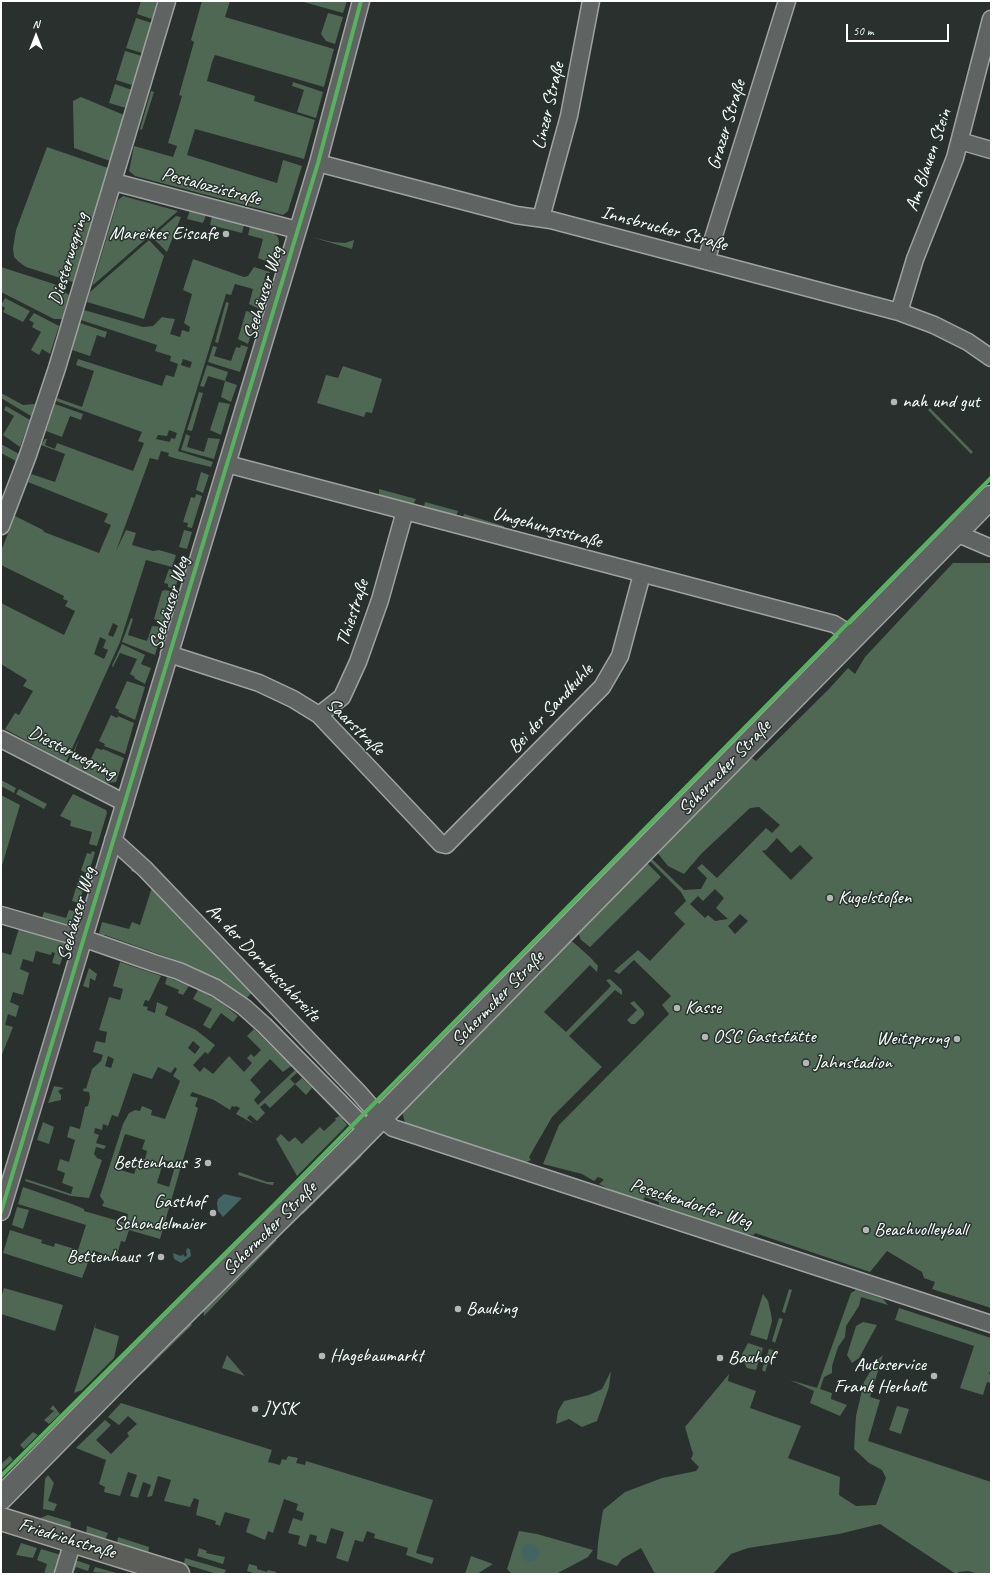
<!DOCTYPE html>
<meta charset="utf-8">
<style>
body{margin:0}
#map{position:relative;width:992px;height:1575px;overflow:hidden;background:#29302d;font-family:Caveat,sans-serif}
canvas{display:block}
.frame{position:absolute;inset:0;border:2px solid #fff;pointer-events:none}
.north{position:absolute;left:16px;top:16px;width:40px;height:40px;-webkit-text-stroke:3px #26332d;paint-order:stroke;rotate:0deg;font-size:11px;font-weight:700;line-height:16px;text-align:center;color:#fff}
.north::after{content:'';display:block;margin:auto;width:14px;height:18px;background:#fff;clip-path:polygon(50% 0,100% 100%,50% 72%,0 100%)}
.scale{position:absolute;left:846px;top:24px;width:103px;height:18px;box-sizing:border-box;border:2px solid #fff;border-top:0;padding-left:5px;font-size:12px;line-height:14px;white-space:nowrap;color:#fff;-webkit-text-stroke:3px #26332d;paint-order:stroke}
</style>
<div id="map">
<canvas width="992" height="1575"></canvas>
<div class="frame"></div>
<div class="north">N</div>
<div class="scale">50 m</div>
</div>
<script>
const ctx = document.querySelector('canvas').getContext('2d');
ctx.lineJoin = 'round';
function paint(path, color) {
  ctx.fillStyle = color;
  ctx.fill(path, 'evenodd');
}
function shape(rows) {
  const path = new Path2D();
  for (const r of rows) {
    if (r.length === 3) {
      path.moveTo(r[0] + r[2], r[1]);
      path.arc(r[0], r[1], r[2], 0, 2 * Math.PI);
      continue;
    }
    path.moveTo(r[0], r[1]);
    for (let i = 2; i < r.length; i += 2) path.lineTo(r[i], r[i + 1]);
  }
  return path;
}
function strokePath(path, color, width, dash) {
  ctx.strokeStyle = color;
  ctx.lineWidth = width;
  ctx.lineCap = dash ? 'butt' : 'round';
  ctx.setLineDash(dash || []);
  ctx.stroke(path);
}
function drawText(font, color, halo, rows, align = 'center') {
  ctx.font = font + ' Caveat,sans-serif';
  ctx.lineWidth = 3;
  ctx.setLineDash([]);
  ctx.textBaseline = 'middle';
  ctx.strokeStyle = halo;
  ctx.fillStyle = color;
  for (const [text, x, y, turn = 0] of rows) {
    ctx.save();
    ctx.translate(x, y);
    ctx.rotate((+turn || 0) * Math.PI / 180);
    ctx.textAlign = isNaN(turn) ? turn : align;
    if (halo) ctx.strokeText(text, 0, 0);
    ctx.fillText(text, 0, 0);
    ctx.restore();
  }
}
paint(shape([
 [141,1,157,1,152,19,137,14],
 [202,1,230,1,225,17,334,49,324,87,215,55,212,62,207,81,255,96,254,101,315,120,304,159,195,129,187,155,277,183,283,160,302,166,288,211,283,215,135,176,129,171,134,146,173,157,177,146,168,143,182,96,179,95,194,42,191,40],
 [300,1,347,1,343,13],
 [328,13,343,17,335,44,326,41,321,34],
 [136,18,152,23,142,53,126,48],
 [125,51,142,56,132,85,116,80],
 [293,82,323,92,316,118,297,112,304,90,292,86],
 [115,84,132,90,126,108,109,103],
 [151,91,154,92,142,130,140,129],
 [81,97,124,115,110,161,74,148,73,101],
 [47,147,108,168,73,282,26,267,19,262,14,257,13,248,16,230],
 [123,196,178,211,92,286,116,206,118,200],
 [190,210,206,215,203,223,187,219],
 [176,216,181,217,167,252,152,237],
 [212,216,244,225,242,233,210,225],
 [250,227,273,233,278,237,279,243,273,264,258,258,263,239,248,235],
 [311,237,332,242,345,243,354,240,352,249],
 [149,240,164,256,144,319,87,302,90,292],
 [193,259,244,277,248,276,254,267,270,272,270,273,266,273,264,280,268,281,259,309,249,304,253,289,235,284,231,295,226,294,178,451,213,462,211,467,174,458,168,456,169,453,161,451,158,460,150,458,116,551,126,530,136,533,132,545,153,551,159,550,176,555,172,567,146,560,120,642,66,762,5,729,15,713,19,715,33,691,23,686,27,680,1,664,1,603,64,635,75,611,65,606,68,601,63,599,64,596,1,565,1,551,15,516,43,530,44,532,99,553,111,525,104,522,108,514,28,482,31,474,55,482,65,454,41,445,45,439,47,439,45,445,55,449,57,443,133,471,144,443,138,441,142,432,56,401,57,398,82,407,94,371,76,365,78,359,162,386,166,375,174,377,178,364,170,361,171,356,155,351,157,345,81,320,84,310,143,327,153,326,162,317,167,318,175,319,170,334,180,337,182,330,189,332,190,327,184,323,192,294,183,290],
 [183,359,192,362,190,368,181,365],
 [169,430,177,433,175,439,171,438,170,442,156,439,158,435,167,436],
 [113,623,118,626,113,637,108,635],
 [100,637,106,640,103,648,108,650,104,659,94,654],
 [1,267,54,284,69,295,62,319,54,319,1,292],
 [5,298,30,311,23,322,3,312,5,308,1,305],
 [226,302,229,303,218,343,215,342],
 [250,310,258,313,248,344,238,339,246,311,250,312],
 [34,313,59,326,50,354,42,349,39,355,31,350,41,332,32,327,34,323,29,320],
 [80,323,107,332,105,338,97,335,90,356,72,350],
 [241,345,248,347,240,372,208,362,213,346,217,347,214,356,231,361,236,347,240,348],
 [207,365,228,372,225,381,237,385,231,402,221,397,225,381,208,376,204,387,200,386],
 [343,366,382,379,372,413,366,412,364,417,317,403,326,375,338,378],
 [199,392,203,393,192,431,187,430],
 [1,393,23,405,35,404,31,416,1,398],
 [219,402,230,404,221,435,210,430],
 [55,404,83,414,81,420,70,416,62,437,46,431],
 [6,406,30,420,20,447,3,435,14,416,4,410],
 [930,408,973,452,971,454,928,410],
 [186,434,190,436,187,447,204,452,208,438,220,439,214,459,181,450],
 [1,444,19,454,16,461,1,453],
 [201,472,209,475,203,493,196,490],
 [379,489,416,499,412,506,379,498],
 [196,494,202,496,192,528,187,527,188,523,183,522,191,497,195,498],
 [425,502,458,511,455,518,423,512],
 [464,514,497,524,504,526,504,529,462,520],
 [184,530,192,532,187,549,179,547],
 [953,563,991,563,991,1308,932,1289,935,1282,924,1278,922,1272,887,1251,870,1272,755,1233,754,1235,740,1233,659,1205,659,1202,645,1197,642,1202,607,1188,599,1184,604,1180,601,1178,598,1177,594,1181,582,1174,543,1164,559,1125,669,1014,662,1005,671,996,634,960,619,974,614,971,638,950,650,961,685,924,674,913,686,901,681,892,649,860,653,860,684,890,701,889,707,878,697,868,702,864,717,878,766,828,772,833,780,825,759,807,750,808,701,854,684,874,668,866,655,850,748,755,756,761,829,689,848,668,855,674,865,657],
 [777,838,791,853,800,845,813,858,791,880,762,851,766,850],
 [715,889,724,898,716,908,728,919,715,921,708,915,705,918,690,904,698,896,703,901],
 [740,914,748,921,735,934,728,926],
 [169,569,180,572,175,589,168,587,168,584,164,583],
 [166,590,173,592,164,624,154,619,162,591],
 [131,618,133,619,128,635,147,641,152,626,163,627,155,655,122,642],
 [122,644,145,655,141,664,151,668,145,684,134,678,135,677,130,674,137,659,120,653,113,667,112,666],
 [127,681,145,687,135,720,118,712,119,710,115,708],
 [111,715,117,718,118,716,134,723,125,754,104,746,105,744,99,741],
 [79,739,74,753,90,761,96,748,102,750,103,749,124,758,116,782,105,783,68,763],
 [1,780,16,788,14,793,1,786],
 [19,789,47,804,44,809,16,794],
 [73,794,106,810,107,813,97,846,89,844,92,832,70,826,71,821,60,816],
 [1,795,20,805,1,869],
 [92,851,95,852,88,875,81,870,87,853,91,854],
 [123,855,130,858,255,989,247,998,216,978,184,963,105,935,102,936,99,933,102,922,129,929,132,922,140,925,153,884,138,868,136,873,131,871,133,864,122,860],
 [645,861,661,877,590,947,581,940,577,930],
 [79,878,86,880,79,903,72,901],
 [75,909,78,909,73,927,42,918,44,912,66,918,69,910,74,911],
 [19,928,67,943,60,965,52,963,55,953,52,952,51,955,36,951,33,962,23,959,20,969,29,973,23,995,13,992,10,1002,19,1006,16,1017,8,1014,5,1025,13,1027,1,1057,1,952,11,955],
 [569,941,573,942,591,958,598,966,597,972,590,965,544,1012,566,1032,611,986,606,980,610,979,622,990,622,995,615,990,569,1036,602,1067,552,1117,529,1157,531,1160,523,1164,411,1127,405,1123,402,1111],
 [120,962,161,976,149,1001,145,1000,143,1006,148,1007,147,1010,155,1013,157,1002,168,1007,165,1015,196,1030,215,1045,208,1054,205,1052,193,1065,200,1072,204,1067,213,1074,229,1056,244,1072,252,1063,247,1058,251,1054,254,1057,261,1050,247,1036,254,1029,291,1066,283,1072,270,1059,250,1080,261,1092,254,1100,258,1105,295,1070,297,1073,290,1079,295,1084,302,1078,312,1088,306,1095,295,1084,270,1108,265,1103,260,1107,265,1113,257,1121,250,1115,247,1118,254,1124,236,1114,240,1108,236,1106,235,1107,232,1106,230,1110,214,1100,192,1092,190,1096,198,1098,195,1106,198,1108,160,1239,129,1230,125,1242,121,1241,116,1259,93,1250,82,1278,3,1253,10,1230,42,1240,41,1243,54,1247,55,1243,78,1250,86,1225,18,1204,23,1187,72,1204,84,1209,84,1211,126,1223,128,1214,102,1206,104,1202,100,1196,123,1124,129,1113,135,1110,140,1111,142,1106,152,1110,151,1115,165,1119,180,1081,173,1076,177,1069,175,1067,171,1073,158,1067,152,1079,133,1073,118,1117,112,1115,108,1126,103,1124,102,1130,95,1128,94,1133,99,1135,96,1143,106,1146,104,1149,96,1147,94,1154,97,1158,102,1160,89,1198,71,1196,25,1181,26,1179,71,1194,73,1187,62,1183,65,1173,57,1170,60,1159,69,1162,75,1140,67,1137,70,1126,80,1129,85,1107,88,1106,90,1098,89,1092,83,1091,84,1088,86,1089,92,1069,101,1061,103,1055,93,1052,96,1041,105,1043,107,1032,99,1030,109,997,120,1000,123,989,113,986],
 [193,1041,200,1047,195,1054,188,1048],
 [108,1056,114,1059,111,1068,105,1066],
 [125,1134,145,1140,142,1149,147,1151,145,1159,140,1158,134,1174,114,1168],
 [164,1160,176,1163,169,1187,157,1183],
 [89,968,97,974,95,981,90,978,89,988,83,986],
 [167,977,189,986,183,995,178,993,179,990,165,984],
 [198,990,218,1000,238,1016,233,1022,221,1013,210,1029,203,1025,212,1009,193,999],
 [634,1001,644,1012,644,1015,635,1024,631,1024,627,1020,637,1010,630,1003],
 [54,1086,64,1088,58,1091,61,1095,61,1100,48,1103],
 [340,1116,347,1125,297,1176,276,1139,281,1134,289,1142,295,1137,302,1144,320,1127,324,1131,336,1120,335,1118],
 [43,1122,54,1127,49,1144,37,1140],
 [359,1153,362,1156,303,1214,303,1207],
 [239,1172,267,1182,274,1182,273,1185,267,1184,238,1175],
 [17,1207,29,1210,23,1229,12,1225],
 [270,1240,277,1240,204,1316,203,1306],
 [4,1288,63,1305,55,1331,1,1314,1,1298],
 [789,1289,792,1290,785,1313,782,1312],
 [856,1290,883,1299,888,1305,861,1297,859,1306,846,1326,845,1337,838,1347,832,1366,832,1373,824,1377,820,1389,832,1393,831,1399,847,1405,840,1416,810,1403,814,1391,790,1380,817,1388,851,1293],
 [763,1294,768,1301,771,1314,772,1321,767,1340,750,1335],
 [899,1308,991,1338,991,1368,989,1374,991,1375,991,1383,987,1382,983,1395,960,1388,974,1346,895,1320],
 [779,1318,783,1319,775,1343,772,1341],
 [96,1322,95,1328,119,1336,114,1358,82,1390,74,1393],
 [863,1322,877,1325,859,1358,852,1363,847,1355,856,1326],
 [190,1323,192,1325,144,1372,127,1385,184,1324],
 [748,1343,763,1348,756,1370,747,1368,742,1358,742,1354],
 [769,1349,773,1350,765,1372,762,1370],
 [227,1355,245,1376,222,1368],
 [883,1355,870,1397,880,1400,868,1441,991,1482,991,1574,979,1574,968,1571,958,1572,958,1574,956,1574,880,1524,839,1534,748,1548,731,1554,713,1574,655,1574,641,1548,622,1559,617,1566,597,1559,598,1542,603,1510,625,1492,662,1478,696,1471,699,1467,691,1459,693,1454,685,1427,729,1374,728,1381,756,1391,750,1408,801,1426,788,1458,840,1477,839,1495,856,1506,876,1505,886,1478,882,1470,869,1463,854,1449,856,1416,864,1382,877,1360],
 [611,1371,609,1387,597,1421,582,1427,569,1419,556,1424,558,1411,564,1401,589,1395,602,1389],
 [121,1403,272,1450,268,1462,280,1465,282,1459,286,1460,288,1456,298,1458,296,1463,305,1465,306,1461,433,1500,416,1553,434,1558,432,1564,406,1555,408,1548,374,1538,375,1534,367,1531,363,1542,355,1540,348,1562,336,1558,344,1532,331,1528,326,1544,316,1541,317,1536,310,1534,306,1547,298,1544,300,1536,288,1533,293,1518,302,1521,304,1513,296,1510,298,1504,284,1499,273,1533,268,1531,265,1540,246,1532,250,1519,225,1512,220,1526,215,1524,216,1521,196,1515,199,1500,194,1498,190,1507,164,1501,171,1480,158,1476,152,1496,147,1497,151,1485,143,1482,138,1498,130,1496,137,1475,128,1472,120,1496,104,1492,105,1487,99,1484,106,1460,76,1448,105,1420,111,1425,96,1440,111,1454,129,1436,127,1433,137,1424,128,1416,119,1425,108,1417],
 [53,1405,60,1414,49,1424,44,1420,54,1411,50,1409],
 [897,1406,909,1409,901,1434,889,1430],
 [33,1432,38,1435,24,1449,20,1445],
 [10,1456,13,1460,1,1471,1,1464],
 [48,1475,54,1483,48,1501,57,1504,54,1511,43,1509,45,1479],
 [48,1515,71,1522,70,1529,40,1518],
 [87,1526,108,1533,105,1540,86,1534],
 [519,1531,537,1534,593,1550,588,1557,556,1574,512,1574,507,1569],
 [118,1537,149,1547,148,1553,117,1543],
 [21,1543,37,1548,33,1558,16,1555],
 [199,1548,207,1551,206,1553,225,1557,223,1564,197,1556],
 [41,1549,61,1555,56,1574,44,1574,47,1564,37,1560],
 [471,1556,493,1564,477,1574,465,1574],
 [185,1558,226,1570,224,1574,217,1574,184,1564],
 [75,1560,90,1565,88,1571,76,1567,73,1574,70,1574],
 [249,1564,257,1566,257,1569,267,1572,268,1570,276,1572,276,1574,256,1574,247,1571],
 [95,1567,120,1574,93,1572]
]), '#4e6853');
paint(shape([
 [224,1194,242,1198,223,1217,218,1211,217,1203,218,1199],
 [187,1248,190,1249,191,1256,181,1263,174,1259,173,1253,181,1256,183,1254,185,1257,187,1255,186,1252],
 [530,1553,9]
]), '#426463');
const minor = shape([
 [960,141,991,150],
 [318,163,516,215,551,220,899,312,934,325,968,342,991,358],
 [114,182,297,230],
 [541,218,569,116,591,1],
 [706,261,787,1],
 [899,312,915,259,955,158,991,19],
 [227,464,834,624,847,632,853,637],
 [1,526,28,455,57,368,167,1],
 [956,533,991,548],
 [169,654,259,683,293,699,319,715,441,844,446,845,602,687,620,656,642,574],
 [319,715,342,697,358,662,380,600,405,511],
 [1,739,125,803],
 [113,840,145,869,359,1093,381,1118,393,1128,991,1324],
 [1,915,94,942,154,963,179,971,216,988,244,1007,264,1025,368,1131],
 [1,1212,318,163,361,1],
 [63,1574,73,1541]
]);
const secondary = shape([
 [1,1498,160,1337,356,1143,991,497]
]);
const primary = shape([
 [1,1519,178,1574]
]);
strokePath(minor, '#9fa2a0', 19);
strokePath(secondary, '#9fa2a0', 25);
strokePath(primary, '#9fa2a0', 25);
strokePath(minor, '#5f6362', 16);
strokePath(secondary, '#5f6362', 22);
strokePath(primary, '#5c5e59', 22);
strokePath(shape([
 [1,1212,318,163,361,1],
 [1,1476,273,1206,991,478]
]), '#56b35d', 4);
for (const [x, y, r, color] of [
 [226,234,4,"#b4b7b6"],
 [894,402,4,"#b4b7b6"],
 [830,898,4,"#b4b7b6"],
 [677,1008,4,"#b4b7b6"],
 [705,1037,4,"#b4b7b6"],
 [957,1039,4,"#b4b7b6"],
 [806,1063,4,"#b4b7b6"],
 [208,1163,4,"#b4b7b6"],
 [213,1213,4,"#b4b7b6"],
 [866,1230,4,"#b4b7b6"],
 [161,1257,4,"#b4b7b6"],
 [458,1309,4,"#b4b7b6"],
 [322,1356,4,"#b4b7b6"],
 [720,1358,4,"#b4b7b6"],
 [934,1376,4,"#b4b7b6"],
 [255,1409,4,"#b4b7b6"]
]) {
  const dot = new Path2D();
  dot.arc(x, y, r, 0, 2 * Math.PI);
  ctx.fillStyle = color;
  ctx.fill(dot);
  strokePath(dot, '#26332d', 1.5);
}
drawText('19px', '#fff', '#26332d', [
 ["Linzer Straße",549,106,-77],
 ["Grazer Straße",727,125,-73],
 ["Am Blauen Stein",929,160,-71],
 ["Pestalozzistraße",211,187,15],
 ["Innsbrucker Straße",664,229,15],
 ["Diesterwegring",69,259,-73],
 ["Seehäuser Weg",264,293,-73],
 ["Umgehungsstraße",547,528,15],
 ["Seehäuser Weg",170,603,-73],
 ["Thiestraße",353,613,-72],
 ["Bei der Sandkuhle",551,709,-47],
 ["Saarstraße",355,727,44],
 ["Diesterwegring",72,753,27],
 ["Schermcker Straße",725,768,-46],
 ["Seehäuser Weg",77,914,-74],
 ["An der Dornbuschbreite",263,963,46],
 ["Schermcker Straße",498,999,-46],
 ["Peseckendorfer Weg",691,1204,18],
 ["Schermcker Straße",270,1229,-45],
 ["Friedrichstraße",67,1539,17]
]);
drawText('19px', '#fff', '#26332d', [
 ["Mareikes Eiscafe",218,234,"right"],
 ["nah und gut",902,402],
 ["Kugelstoßen",838,898],
 ["Kasse",685,1008],
 ["OSC Gaststätte",713,1037],
 ["Weitsprung",949,1039,"right"],
 ["Jahnstadion",814,1063],
 ["Bettenhaus 3",200,1163,"right"],
 ["Gasthof",205,1202,"right"],
 ["Schondelmaier",205,1224,"right"],
 ["Beachvolleyball",874,1230],
 ["Bettenhaus 1",153,1257,"right"],
 ["Bauking",466,1309],
 ["Hagebaumarkt",330,1356],
 ["Bauhof",728,1358],
 ["Autoservice",926,1365,"right"],
 ["Frank Herholt",926,1387,"right"],
 ["JYSK",263,1409]
], 'left');
</script>
